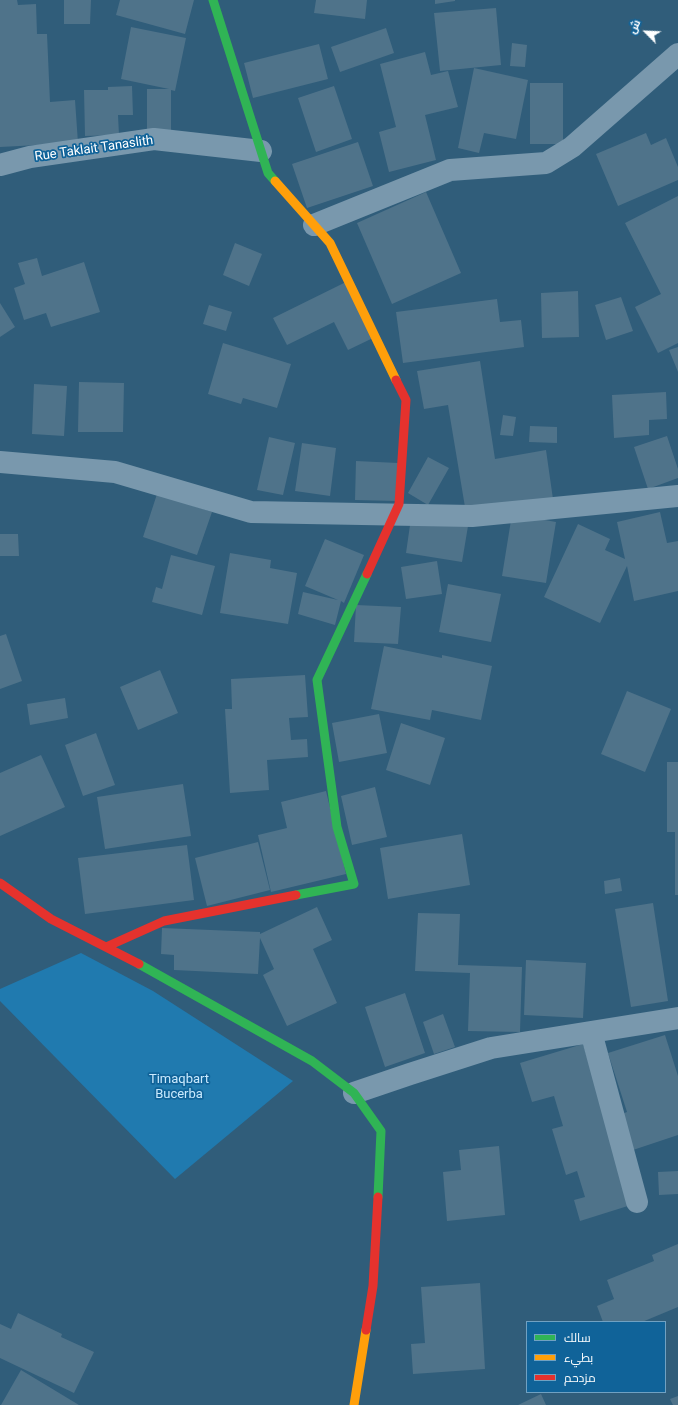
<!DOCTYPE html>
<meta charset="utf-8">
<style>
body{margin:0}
#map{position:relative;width:678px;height:1405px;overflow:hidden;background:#305d7a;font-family:Roboto,Cairo,sans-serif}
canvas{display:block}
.legend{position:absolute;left:526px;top:1321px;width:140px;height:72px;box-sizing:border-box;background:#106399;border:1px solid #70a1c2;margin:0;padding:5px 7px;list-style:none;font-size:12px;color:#fff}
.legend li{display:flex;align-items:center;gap:8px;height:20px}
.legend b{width:20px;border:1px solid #70a1c2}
.north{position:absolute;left:626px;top:12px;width:40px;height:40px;-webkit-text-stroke:3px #106399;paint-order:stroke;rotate:294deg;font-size:11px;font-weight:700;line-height:16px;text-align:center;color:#fff}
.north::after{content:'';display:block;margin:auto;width:14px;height:18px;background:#fff;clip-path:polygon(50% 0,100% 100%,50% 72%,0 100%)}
</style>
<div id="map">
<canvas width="678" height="1405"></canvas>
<ul class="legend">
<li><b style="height:5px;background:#30b455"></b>سالك</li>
<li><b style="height:5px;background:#ff9f0a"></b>بطيء</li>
<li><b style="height:5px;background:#e5322d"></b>مزدحم</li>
</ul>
<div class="north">ش</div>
</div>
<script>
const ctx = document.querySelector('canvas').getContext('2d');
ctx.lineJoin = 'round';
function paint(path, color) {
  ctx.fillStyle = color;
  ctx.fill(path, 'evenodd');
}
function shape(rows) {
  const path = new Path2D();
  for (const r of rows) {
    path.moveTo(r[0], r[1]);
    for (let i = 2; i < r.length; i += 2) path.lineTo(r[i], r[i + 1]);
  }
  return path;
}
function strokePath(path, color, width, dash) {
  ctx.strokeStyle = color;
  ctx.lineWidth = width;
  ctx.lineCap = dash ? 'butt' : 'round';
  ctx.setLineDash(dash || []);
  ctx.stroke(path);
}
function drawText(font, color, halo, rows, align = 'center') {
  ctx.font = font + ' Roboto,sans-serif';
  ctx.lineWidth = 3.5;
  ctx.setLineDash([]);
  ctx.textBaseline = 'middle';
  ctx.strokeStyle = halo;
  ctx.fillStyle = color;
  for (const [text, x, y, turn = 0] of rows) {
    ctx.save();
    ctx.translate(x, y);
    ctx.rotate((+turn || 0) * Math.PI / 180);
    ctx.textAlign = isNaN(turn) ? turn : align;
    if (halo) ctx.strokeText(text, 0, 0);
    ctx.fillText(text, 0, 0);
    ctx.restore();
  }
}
paint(shape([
 [81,953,153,991,293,1081,175,1179,0,1001,0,989]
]), '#207aaf');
paint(shape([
 [0,0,17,0,18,5,36,4,37,34,47,34,50,102,75,100,78,143,0,147],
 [64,0,91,0,90,24,64,24],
 [120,0,194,0,185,34,116,15],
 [316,0,367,0,365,19,314,13],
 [435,0,455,0,455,1,435,4],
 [496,8,501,65,440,71,434,13],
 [131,27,186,38,175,91,171,90,171,131,147,132,147,89,169,89,121,79],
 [386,28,394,53,340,72,331,47],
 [512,43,527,45,525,67,510,66],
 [319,44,328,79,253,98,244,63],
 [425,52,431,75,448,71,458,107,425,115,436,160,389,172,379,132,396,127,380,64],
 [474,68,528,80,516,139,484,133,479,153,458,148],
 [530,83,563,83,563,144,530,144],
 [132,86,133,115,118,115,119,135,85,136,84,90,108,90,108,87],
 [334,86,352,139,316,152,298,98],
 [646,133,651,145,666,138,678,167,678,180,618,206,596,154],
 [358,142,373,186,307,208,292,164],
 [426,192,461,273,392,304,357,223],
 [678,196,678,343,658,353,635,307,661,294,625,223],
 [235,243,262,254,249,286,223,275],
 [37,258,42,276,84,262,100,312,51,327,46,313,24,320,14,288,25,284,18,263],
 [346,282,373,338,348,350,334,322,287,345,273,318],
 [578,291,579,337,542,338,541,293],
 [621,297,633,331,606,340,595,305],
 [497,299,500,322,521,320,524,347,403,363,396,312],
 [0,303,15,327,0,337],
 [209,305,232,312,226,331,203,324],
 [223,343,291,364,277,408,243,398,241,404,208,394],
 [678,347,678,372,669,350],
 [480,361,495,459,546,450,553,499,466,513,448,405,424,409,417,371],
 [79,382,124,383,123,432,78,432],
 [34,384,67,386,64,436,32,434],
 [666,392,667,419,649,420,649,435,614,438,612,395],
 [503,415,516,417,513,436,500,435],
 [530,426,557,427,557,443,529,442],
 [667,436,678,469,678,478,648,489,634,447],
 [269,437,295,443,283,495,257,490],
 [302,443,336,448,330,496,295,491],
 [428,457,449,468,428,505,408,493],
 [356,461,398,463,397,501,355,500],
 [157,494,212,512,197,555,143,537],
 [660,512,667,543,678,541,678,591,634,601,627,566,600,623,544,597,578,524,610,539,605,550,625,559,617,522],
 [512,514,556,522,546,583,502,576],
 [411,518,468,526,462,562,406,553],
 [0,534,18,534,19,556,0,556],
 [325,539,364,555,344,603,341,601,335,625,298,614,303,592,338,600,305,586],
 [230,553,271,560,270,568,297,573,288,624,220,613],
 [171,555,215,566,202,615,152,602,156,587,162,589],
 [437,561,442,594,406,599,401,567],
 [448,584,501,594,491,642,439,632],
 [356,605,401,607,398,644,354,642],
 [6,634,22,681,0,689,0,636],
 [384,646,442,658,442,655,492,666,481,720,432,710,430,720,371,709],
 [160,670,178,713,138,730,120,687],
 [305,675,308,717,289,718,291,740,307,739,308,757,267,760,269,790,230,793,225,709,232,709,231,679],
 [627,691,671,709,645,772,601,754],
 [65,698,68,718,30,725,27,704],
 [379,714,387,753,339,762,332,723],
 [401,723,445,738,430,785,386,770],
 [96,733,115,785,83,796,65,745],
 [41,755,65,807,0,836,0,773],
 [667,762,678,762,678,895,675,895,675,832,667,832],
 [183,784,191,836,105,849,97,797],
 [375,787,387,837,352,845,341,796],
 [326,791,346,874,271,892,258,835,287,828,281,802],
 [462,834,470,885,388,899,380,848],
 [258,842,270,890,207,906,195,858],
 [187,845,194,900,85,914,78,858],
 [620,878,622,891,605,894,604,881],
 [653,903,668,1001,631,1007,615,909],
 [317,907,332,940,313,949,337,1003,287,1026,263,975,274,969,260,938,258,974,174,970,174,955,161,954,162,928,260,932,260,934],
 [418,913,460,914,458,965,522,967,520,1032,468,1031,470,973,415,971],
 [526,960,586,963,583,1018,524,1015],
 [405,993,425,1053,385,1067,365,1007],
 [443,1014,455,1047,434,1054,423,1022],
 [665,1035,678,1076,678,1135,630,1151,619,1115,627,1112,608,1053],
 [583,1044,631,1205,580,1221,574,1200,585,1197,577,1171,566,1175,552,1129,563,1126,554,1096,532,1102,520,1063],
 [499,1146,505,1215,447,1221,443,1172,461,1170,459,1150],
 [678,1171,678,1194,659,1195,658,1172],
 [678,1244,678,1307,642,1322,603,1322,597,1306,614,1299,607,1280,654,1261,652,1255],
 [480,1283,485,1369,413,1374,411,1344,425,1343,421,1287],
 [18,1313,62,1334,61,1337,94,1352,74,1393,0,1358,0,1324,11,1329],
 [21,1370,79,1405,1,1405],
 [541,1394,546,1405,518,1405],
 [678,1396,678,1405,673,1405,670,1399]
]), '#4f738a');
strokePath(shape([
 [0,165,30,157,154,139,261,151],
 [314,225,450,170,546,163,572,147,678,54],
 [0,462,115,472,251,512,472,516,678,496],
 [591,1032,637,1202],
 [354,1093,410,1074,491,1048,678,1018]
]), '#7998ad', 22);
strokePath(shape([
 [213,0,268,173,275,181],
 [296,895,354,884,337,827,317,680,367,574],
 [139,964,312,1061,354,1093,381,1131,378,1197]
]), '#30b455', 9);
strokePath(shape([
 [275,181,330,243,396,380],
 [354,1405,366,1330]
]), '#ff9f0a', 9);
strokePath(shape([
 [367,574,399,504,406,400,396,380],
 [0,883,51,919,139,964],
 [106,947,164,921,296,895],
 [366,1330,373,1286,378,1197]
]), '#e5322d', 9);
drawText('13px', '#fff', '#106399', [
 ["Rue Taklait Tanaslith",94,149,-8]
]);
drawText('13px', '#caeafe', '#106399', [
 ["Timaqbart",179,1080],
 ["Bucerba",179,1095]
]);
</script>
